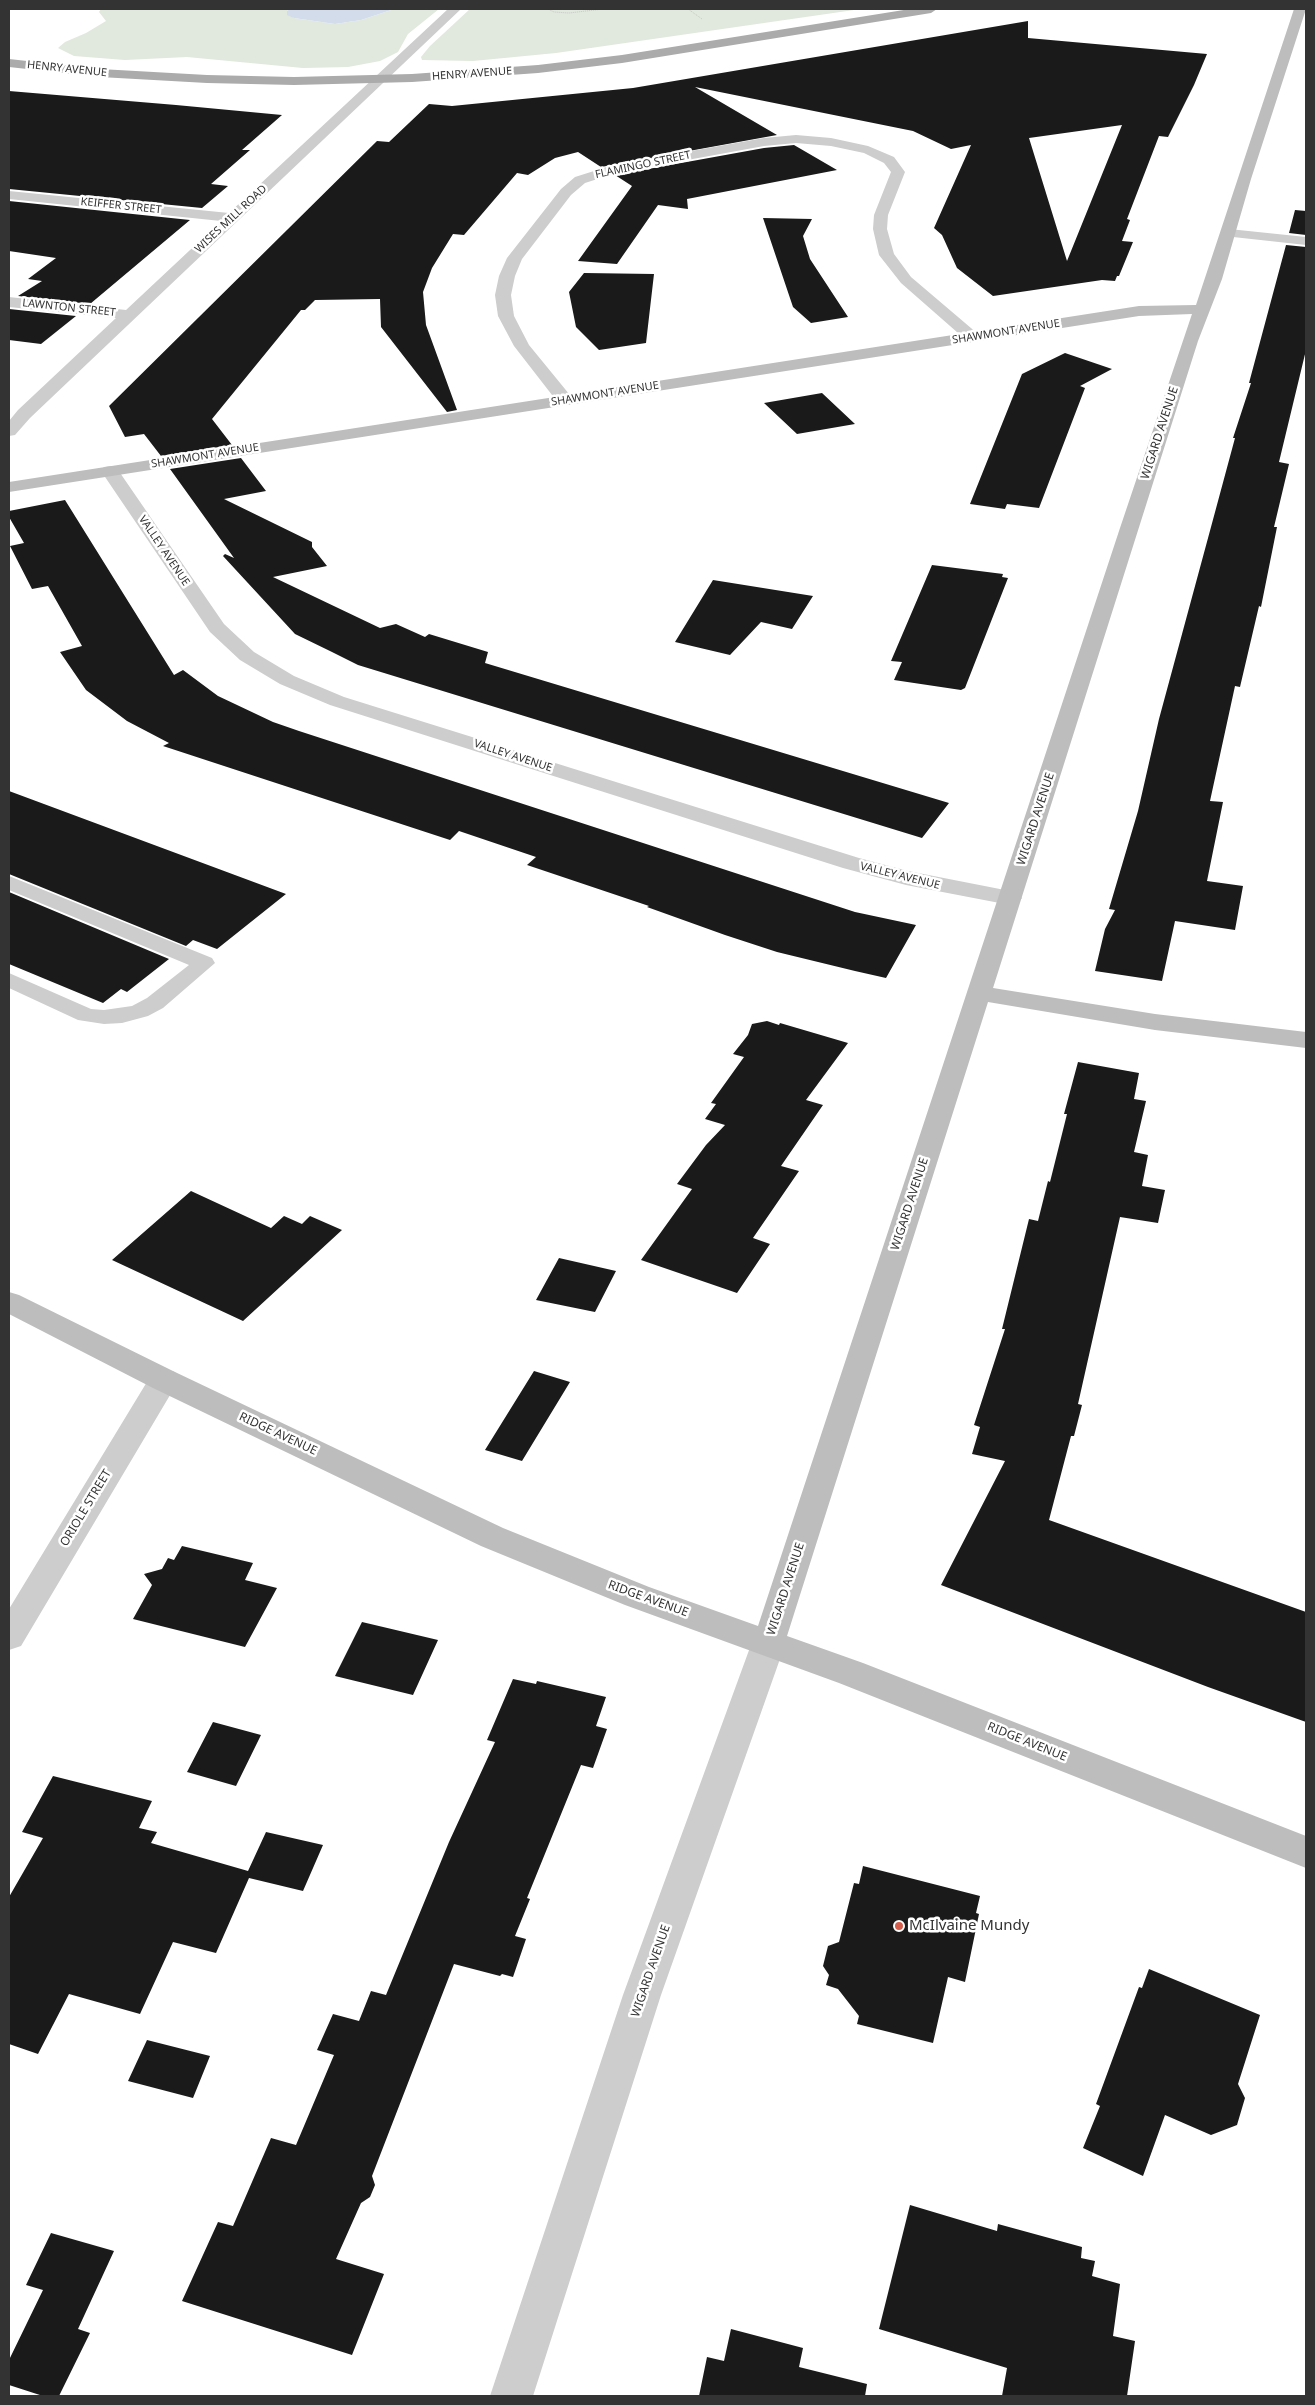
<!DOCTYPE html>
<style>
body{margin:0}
#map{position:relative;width:1315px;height:2405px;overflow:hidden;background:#fff;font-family:"Noto Sans",sans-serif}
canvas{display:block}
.frame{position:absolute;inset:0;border:10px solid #333;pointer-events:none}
</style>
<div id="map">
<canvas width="1315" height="2405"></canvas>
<div class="frame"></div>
</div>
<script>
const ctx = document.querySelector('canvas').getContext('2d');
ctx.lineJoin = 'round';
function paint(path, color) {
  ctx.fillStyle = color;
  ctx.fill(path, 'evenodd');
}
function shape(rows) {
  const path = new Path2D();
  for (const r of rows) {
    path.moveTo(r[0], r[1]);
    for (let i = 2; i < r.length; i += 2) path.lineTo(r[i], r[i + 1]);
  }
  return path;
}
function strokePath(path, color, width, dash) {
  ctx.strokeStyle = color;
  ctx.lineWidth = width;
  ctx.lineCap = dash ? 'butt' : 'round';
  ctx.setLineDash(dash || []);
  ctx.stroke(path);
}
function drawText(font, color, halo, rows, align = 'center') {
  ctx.font = font + ' "Noto Sans",sans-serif';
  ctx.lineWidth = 5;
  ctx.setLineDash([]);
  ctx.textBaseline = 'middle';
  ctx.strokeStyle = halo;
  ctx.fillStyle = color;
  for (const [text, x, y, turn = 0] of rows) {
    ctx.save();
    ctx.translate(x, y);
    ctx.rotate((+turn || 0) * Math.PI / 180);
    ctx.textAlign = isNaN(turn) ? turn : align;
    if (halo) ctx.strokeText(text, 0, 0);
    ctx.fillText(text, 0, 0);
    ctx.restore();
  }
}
paint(shape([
 [101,9,290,9,287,11,294,18,335,24,361,20,394,9,439,9,408,34,398,52,380,61,348,67,303,68,187,57,125,60,74,56,58,48,65,42,86,33,106,21,99,12],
 [470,9,861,9,556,53,473,61,422,60,421,57,430,46]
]), '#e1e8dd');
paint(shape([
 [290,9,394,9,361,20,335,24,294,18,287,15,287,11]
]), '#d2dceb');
paint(shape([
 [1028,21,1028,38,1207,54,1194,85,1168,137,1159,136,1127,219,1130,220,1122,241,1133,242,1119,276,1117,276,1115,281,1102,280,993,296,957,268,942,235,934,228,971,145,951,149,913,131,695,87,777,135,601,167,578,152,555,158,528,175,517,173,464,235,453,234,432,268,423,292,426,325,457,410,447,412,381,327,380,299,315,300,305,310,301,310,212,419,232,445,161,456,144,434,125,437,109,406,377,141,389,142,429,104,452,106,633,88],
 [1122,125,1067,261,1029,138],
 [9,91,176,105,282,115,242,150,250,150,211,184,228,186,202,208,9,189],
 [794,145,837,170,687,199,688,209,658,205,617,264,578,261,632,186,615,175,764,148],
 [9,201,190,220,90,304,18,296,42,281,28,279,56,258,9,251],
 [1295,210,1306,211,1306,235,1289,233],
 [763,218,812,219,803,236,810,259,848,317,811,323,793,307],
 [1286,245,1306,247,1306,350,1279,462,1289,464,1274,527,1277,527,1261,607,1259,606,1240,687,1235,686,1210,801,1223,802,1207,881,1243,886,1235,930,1175,921,1162,981,1095,971,1105,929,1115,910,1109,909,1138,811,1159,719,1211,527,1235,438,1233,438,1251,383,1249,383],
 [584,273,654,274,646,343,599,350,576,327,569,292],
 [9,309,76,316,41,344,9,340],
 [1065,353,1112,369,1080,386,1085,388,1039,508,1007,504,1005,509,970,504,1022,374],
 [822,393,855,424,797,434,764,403],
 [241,458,266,491,224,499,312,542,312,547,327,566,273,577,380,628,396,624,425,637,429,634,488,652,485,663,949,803,922,838,358,665,332,652,295,634,223,556,225,554,234,558,170,469],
 [65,500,174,675,183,670,218,696,273,722,299,731,855,912,916,925,886,978,855,971,777,952,725,935,647,907,649,906,527,865,536,857,459,831,450,840,163,746,169,743,127,721,86,690,60,652,82,646,48,586,32,589,10,546,24,543,9,517,9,511],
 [932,565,1003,574,1002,577,1008,578,965,688,961,690,894,680,902,662,891,661],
 [713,580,813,596,792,629,761,622,730,655,675,642],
 [9,791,286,894,217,949,193,940,186,946,9,874],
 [9,892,169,959,127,992,121,989,103,1003,9,964],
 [767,1021,779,1025,780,1023,848,1043,806,1100,823,1105,781,1166,799,1171,753,1238,770,1244,737,1293,641,1260,692,1189,677,1184,706,1145,725,1125,705,1119,716,1104,711,1103,744,1057,733,1054,748,1035,752,1024],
 [1078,1062,1139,1073,1134,1099,1146,1101,1134,1152,1148,1155,1142,1186,1165,1190,1158,1223,1120,1217,1078,1404,1082,1405,1074,1436,1071,1436,1049,1520,1306,1612,1306,1722,1208,1687,941,1585,1005,1461,972,1454,980,1427,974,1425,1005,1329,1002,1329,1029,1219,1038,1221,1048,1181,1050,1182,1067,1114,1064,1114],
 [191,1191,271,1228,284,1216,302,1224,310,1216,342,1230,243,1321,112,1260],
 [559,1258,616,1271,595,1312,536,1300],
 [534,1371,570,1382,522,1461,485,1450],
 [182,1546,253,1563,245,1580,277,1588,245,1647,133,1619,152,1585,144,1574,162,1569,168,1558,174,1560],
 [362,1622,438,1640,413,1695,335,1676],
 [513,1679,536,1684,537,1681,606,1697,596,1726,607,1729,593,1768,581,1765,527,1898,530,1899,515,1936,526,1939,513,1977,502,1974,500,1976,454,1964,372,2176,375,2185,370,2197,361,2203,336,2259,384,2274,352,2355,182,2301,218,2222,233,2226,271,2138,296,2145,334,2055,317,2050,333,2014,359,2021,371,1991,386,1995,449,1842,495,1742,487,1740],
 [213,1722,261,1735,236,1786,187,1772],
 [53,1776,152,1801,139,1828,157,1832,151,1843,248,1871,266,1832,323,1845,303,1891,249,1878,216,1953,173,1942,140,2014,69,1994,38,2054,9,2044,9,1897,43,1838,22,1832],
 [863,1866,980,1896,976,1913,979,1914,965,1982,948,1977,933,2043,857,2024,859,2016,838,1989,826,1985,829,1975,823,1966,828,1946,839,1942,854,1883,859,1884],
 [1149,1969,1260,2015,1238,2084,1245,2098,1237,2125,1211,2135,1165,2115,1143,2176,1083,2148,1100,2106,1096,2104,1139,1987,1142,1988],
 [147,2040,210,2056,193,2098,128,2081],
 [910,2205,997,2231,998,2224,1082,2247,1081,2258,1095,2261,1092,2276,1120,2284,1113,2336,1135,2341,1127,2396,1002,2396,1007,2368,879,2329],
 [51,2233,114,2251,78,2329,90,2333,59,2396,43,2396,9,2385,9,2360,43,2290,26,2285],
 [731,2329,803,2348,799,2367,867,2384,865,2396,699,2396,707,2357,724,2361]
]), '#1a1a1a');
strokePath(shape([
 [548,9,554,12,569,13,603,9],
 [688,9,702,19]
]), '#c7c7c7', 1, [1, 1]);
paint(shape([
 [9,876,212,958,215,963,163,1008,148,1016,122,1023,104,1024,78,1020,9,988,9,973,91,1009,104,1010,132,1006,147,998,189,965,9,890,9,876]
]), '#cdcdcd');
paint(shape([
 [448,9,461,9,30,418,15,435,9,436,9,421,18,410,116,318,9,307,9,297,126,310,221,221,9,199,9,191,229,213,448,9],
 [796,135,831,138,868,146,894,157,905,172,888,215,887,229,894,254,911,277,978,334,980,337,978,340,966,340,901,283,879,255,873,229,874,215,891,172,884,163,864,153,831,146,796,143,764,146,616,173,585,183,571,195,522,259,515,276,511,295,514,316,529,345,574,400,571,404,559,404,514,346,498,316,495,295,499,276,507,258,561,189,575,177,613,165,764,138,796,135],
 [1229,229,1306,237,1306,245,1224,236,1222,233,1229,229],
 [110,466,116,467,224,624,254,652,294,676,344,697,859,858,908,871,1010,891,1018,893,1022,898,1018,903,1010,905,906,885,843,868,330,705,280,684,240,660,210,632,101,471,104,467,110,466],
 [164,1369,175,1372,179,1380,21,1646,9,1650,9,1609,153,1372,164,1369],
 [769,1629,781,1633,786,1642,661,1995,533,2396,490,2396,623,1995,752,1642,757,1633,769,1629]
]), '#cdcdcd');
paint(shape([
 [1294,9,1306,9,1251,179,1222,279,1198,341,993,988,1155,1014,1306,1032,1306,1048,1155,1030,988,1002,787,1636,863,1663,1306,1836,1306,1868,839,1683,625,1605,481,1546,153,1388,9,1314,9,1292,19,1295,175,1372,503,1528,649,1587,758,1626,1120,528,1192,314,1139,316,9,492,9,482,1139,306,1196,305,1294,9]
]), '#bdbdbd');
paint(shape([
 [910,9,937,9,931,13,622,63,538,73,412,82,294,85,207,83,100,77,9,67,9,59,100,69,207,75,294,77,412,74,538,65,622,55,910,9]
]), '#ababab');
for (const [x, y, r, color] of [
 [899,1926,5,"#d45d4b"]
]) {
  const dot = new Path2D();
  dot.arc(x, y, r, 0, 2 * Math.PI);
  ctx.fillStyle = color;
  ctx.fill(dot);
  strokePath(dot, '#fff', 2);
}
drawText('11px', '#333', '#fff', [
 ["HENRY AVENUE",67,69,6],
 ["HENRY AVENUE",472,74,-4],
 ["FLAMINGO STREET",643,165,-12],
 ["KEIFFER STREET",121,206,6],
 ["WISES MILL ROAD",231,219,-43],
 ["LAWNTON STREET",69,308,6],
 ["SHAWMONT AVENUE",1006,332,-9],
 ["SHAWMONT AVENUE",605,394,-9],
 ["SHAWMONT AVENUE",205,456,-9],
 ["VALLEY AVENUE",164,551,56],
 ["VALLEY AVENUE",513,756,18],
 ["VALLEY AVENUE",900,876,14]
]);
drawText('12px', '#333', '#fff', [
 ["WIGARD AVENUE",1160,433,-72],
 ["WIGARD AVENUE",1036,819,-72],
 ["WIGARD AVENUE",910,1204,-72],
 ["RIDGE AVENUE",278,1434,25],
 ["ORIOLE STREET",86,1508,-59],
 ["WIGARD AVENUE",786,1589,-72],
 ["RIDGE AVENUE",648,1599,20],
 ["RIDGE AVENUE",1027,1742,22],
 ["WIGARD AVENUE",651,1971,-71]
]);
drawText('15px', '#333', '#fff', [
 ["McIlvaine Mundy",909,1926]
], 'left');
</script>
